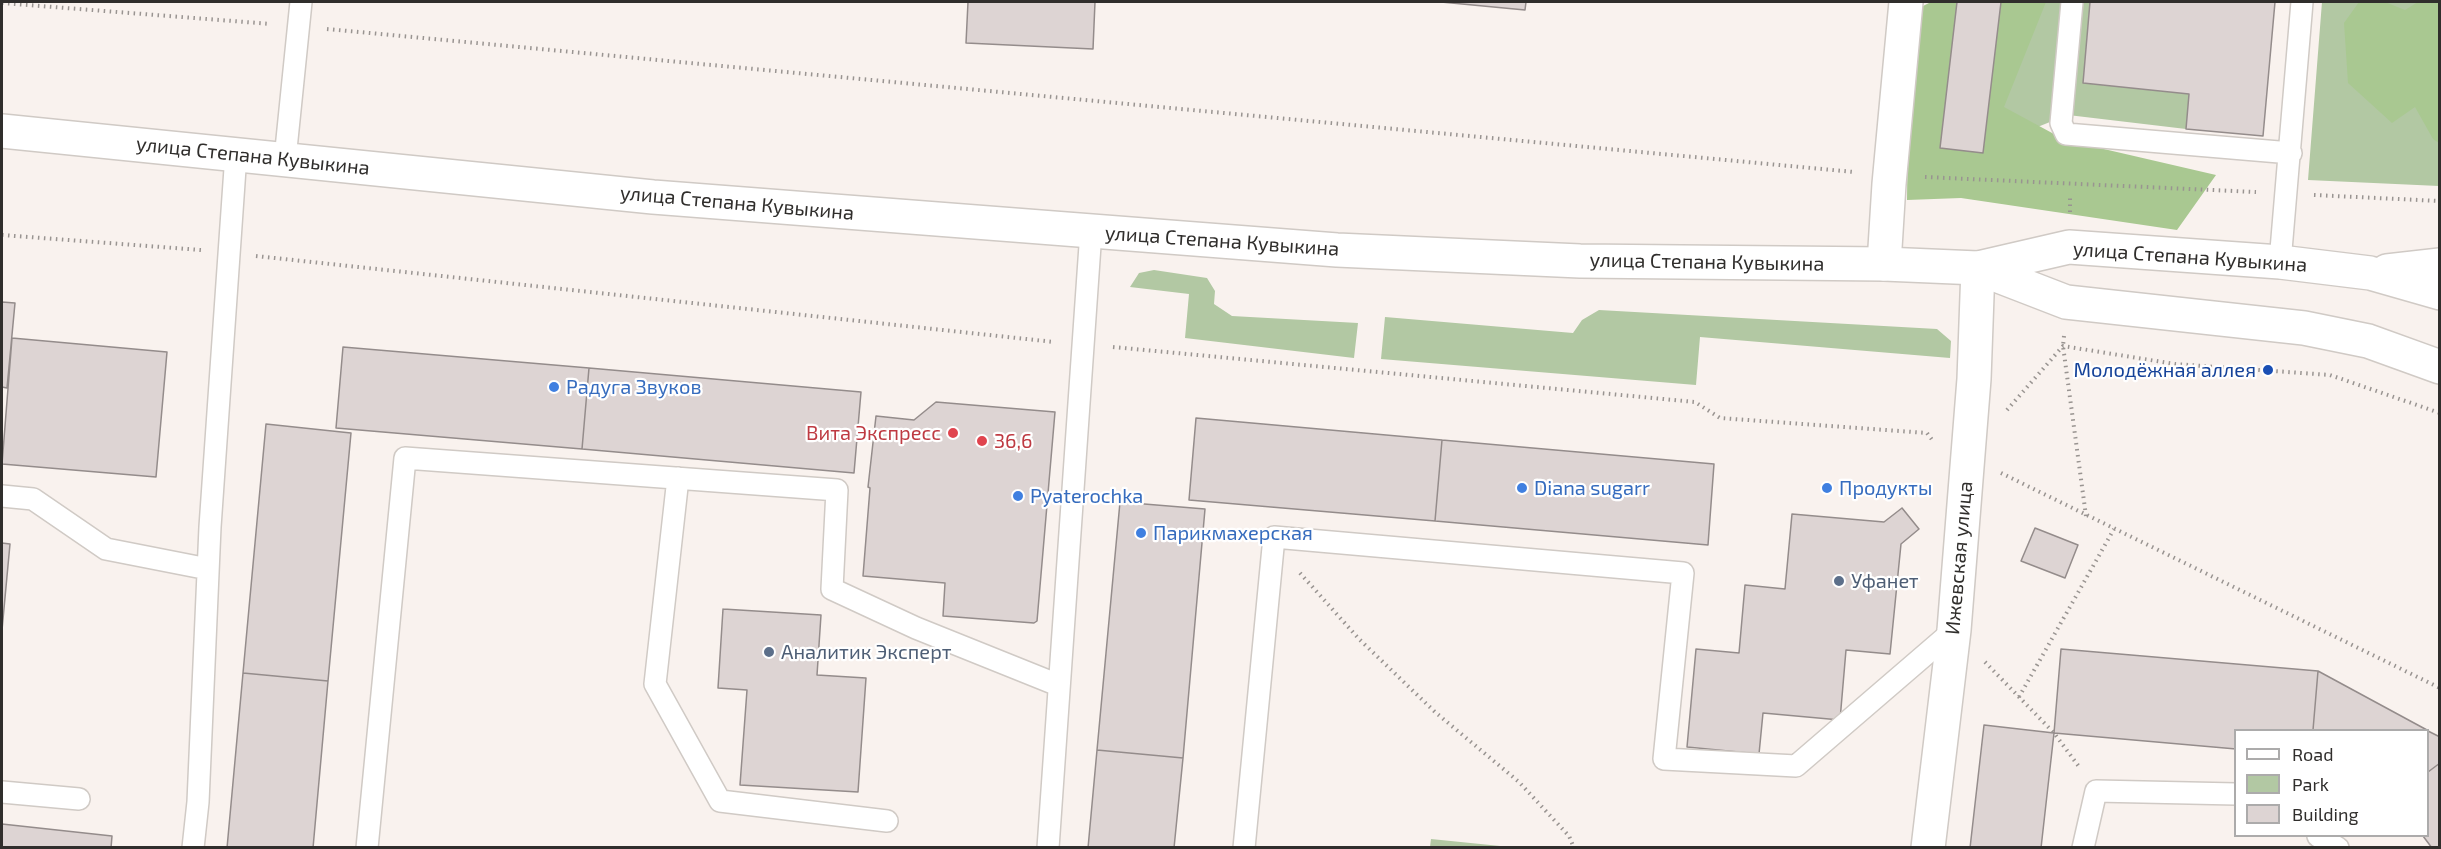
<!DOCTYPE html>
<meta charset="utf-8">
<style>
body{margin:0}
#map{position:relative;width:2441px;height:849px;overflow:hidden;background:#f9f2ee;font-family:"Exo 2",sans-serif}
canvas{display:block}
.frame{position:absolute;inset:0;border:3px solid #302e2c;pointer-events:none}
.legend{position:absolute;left:2234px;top:729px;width:195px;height:108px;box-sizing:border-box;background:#fff;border:2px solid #acabab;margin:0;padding:8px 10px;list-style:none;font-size:18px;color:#302e2c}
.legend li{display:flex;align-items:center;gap:12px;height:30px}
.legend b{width:30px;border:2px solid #acabab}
</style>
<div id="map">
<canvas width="2441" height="849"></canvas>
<div class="frame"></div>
<ul class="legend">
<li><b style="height:8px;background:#fff"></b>Road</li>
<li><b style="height:16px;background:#b2c8a3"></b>Park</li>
<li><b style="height:16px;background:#ddd4d3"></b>Building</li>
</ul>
</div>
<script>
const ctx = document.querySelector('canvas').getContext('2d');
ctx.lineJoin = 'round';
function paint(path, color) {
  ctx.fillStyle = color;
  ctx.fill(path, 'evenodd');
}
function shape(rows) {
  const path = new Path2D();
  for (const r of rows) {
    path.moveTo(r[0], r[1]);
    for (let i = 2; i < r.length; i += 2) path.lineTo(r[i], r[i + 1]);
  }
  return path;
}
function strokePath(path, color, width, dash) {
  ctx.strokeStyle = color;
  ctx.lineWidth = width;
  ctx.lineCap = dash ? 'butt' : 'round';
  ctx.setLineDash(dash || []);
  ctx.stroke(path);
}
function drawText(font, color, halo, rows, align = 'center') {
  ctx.font = font + ' "Exo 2",sans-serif';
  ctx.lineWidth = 4.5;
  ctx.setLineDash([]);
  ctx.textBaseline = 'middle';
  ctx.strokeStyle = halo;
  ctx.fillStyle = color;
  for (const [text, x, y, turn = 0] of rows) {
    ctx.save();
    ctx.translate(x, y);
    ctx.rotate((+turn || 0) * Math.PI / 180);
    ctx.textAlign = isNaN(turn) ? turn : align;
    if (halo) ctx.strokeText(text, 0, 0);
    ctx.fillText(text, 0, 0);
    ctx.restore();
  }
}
paint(shape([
 [1931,2,2064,2,2050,122,2025,132,1924,52],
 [2083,2,2090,2,2083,83,2189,94,2186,129,2068,115],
 [2322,2,2439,2,2439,186,2308,180],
 [1154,270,1207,278,1215,291,1214,304,1232,316,1358,323,1354,358,1185,338,1189,294,1130,287,1139,273],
 [1599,310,1937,329,1951,341,1950,358,1700,337,1696,385,1381,359,1385,317,1573,333,1582,320],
 [1431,839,1510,847,1430,847]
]), '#b2c8a3');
paint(shape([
 [1931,2,2046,2,2004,107,2065,140,2216,175,2177,230,1961,198,1907,200,1908,118,1923,6],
 [2359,2,2385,2,2405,10,2418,2,2439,2,2439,143,2433,139,2415,107,2392,123,2348,83,2344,23]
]), '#a9c891');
const building = shape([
 [968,2,1095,2,1093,49,966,43,968,2],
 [1441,2,1526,2,1525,10,1441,2],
 [1957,2,2001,2,1983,153,1940,148,1957,2],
 [2090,2,2275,2,2263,136,2186,129,2189,94,2083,83,2090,2],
 [2,302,15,303,7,388,2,387,2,302],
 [12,338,167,352,156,477,2,464,12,338],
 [343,347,589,368,582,449,336,428,343,347],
 [589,368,861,392,854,473,582,449,589,368],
 [936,402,1055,412,1037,621,1034,623,943,616,945,583,863,576,870,488,868,487,876,416,914,420,936,402],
 [1196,418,1442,440,1435,521,1189,500,1196,418],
 [266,424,351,433,328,681,243,673,266,424],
 [1442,440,1714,464,1708,545,1435,521,1442,440],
 [1120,502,1205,509,1183,758,1097,750,1120,502],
 [1902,508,1919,529,1901,544,1890,654,1846,650,1840,720,1763,713,1759,754,1687,747,1696,649,1739,653,1745,585,1785,589,1792,514,1884,522,1902,508],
 [2035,528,2078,545,2065,578,2021,561,2035,528],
 [2,543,10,544,2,630,2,543],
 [723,609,821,615,817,675,866,678,858,792,740,785,747,690,718,688,723,609],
 [2061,649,2318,671,2313,730,2236,730,2236,749,2054,733,2061,649],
 [2318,671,2427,730,2313,730,2318,671],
 [243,673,328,681,313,848,227,848,243,673],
 [1984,725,2054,733,2041,848,1970,848,1984,725],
 [2428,731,2440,737,2440,763,2428,772,2428,731],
 [1097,750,1183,758,1174,848,1088,848,1097,750],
 [2440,763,2440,848,2432,848,2423,836,2428,836,2428,772,2440,763],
 [2,824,112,836,111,848,2,848,2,824]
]);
paint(building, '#ddd4d3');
strokePath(building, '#948c8b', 1.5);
const lane = shape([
 [2072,2,2061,123,2066,134,2291,153],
 [285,159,301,2],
 [2280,262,2302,2],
 [678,478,655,684,720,801,887,821],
 [2,496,33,499,106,549,208,569],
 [2,792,79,799],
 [2318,836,2338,848],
 [193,848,198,802,210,527,236,154],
 [367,848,405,458,837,490,832,589,916,628,1058,685],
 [1048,848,1091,231],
 [1244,848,1274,537,1683,573,1664,759,1796,766,1954,630],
 [2083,848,2096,791,2236,794]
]);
const street = shape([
 [1884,264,1889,184,1906,2],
 [1928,848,1954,630,1974,379,1978,268]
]);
const secondary = shape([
 [2,131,653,197,1337,250,1580,261,1884,264,1978,268,2069,247,2280,262,2370,273,2440,293],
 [1978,268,2066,302,2304,328,2368,341,2440,367],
 [2387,271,2440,265]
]);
strokePath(lane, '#d0cac5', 24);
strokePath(street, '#d0cac5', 36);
strokePath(secondary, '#d0cac5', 36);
strokePath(shape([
 [2,3,271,24],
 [327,29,1854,172],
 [1925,177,2256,192],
 [2314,195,2440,201],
 [2070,212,2070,195],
 [2,235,201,250],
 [256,256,1054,342],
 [2064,336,2063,346,2086,516],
 [1113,347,1695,402,1720,418,1927,433,1933,441],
 [2007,410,2063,346,2175,364,2330,375,2440,413],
 [2001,473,2440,688],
 [1300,573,1359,639,1435,712,1519,782,1569,836,1574,848],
 [1985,662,2054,733,2080,768],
 [2019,697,2114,529]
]), '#999491', 4, [1.5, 4.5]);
strokePath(lane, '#fff', 21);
strokePath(street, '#fff', 33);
strokePath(secondary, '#fff', 33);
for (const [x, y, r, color] of [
 [2268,370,6,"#1a4fb4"],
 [554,387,6,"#3f7fe0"],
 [953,433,6,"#e0444e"],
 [982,441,6,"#e0444e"],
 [1522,488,6,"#3f7fe0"],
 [1827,488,6,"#3f7fe0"],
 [1018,496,6,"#3f7fe0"],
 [1141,533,6,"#3f7fe0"],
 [1839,581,6,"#5c6f8a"],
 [769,652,6,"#5c6f8a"]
]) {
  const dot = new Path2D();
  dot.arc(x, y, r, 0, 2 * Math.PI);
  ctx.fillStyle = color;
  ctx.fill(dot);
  strokePath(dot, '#fff', 2);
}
drawText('20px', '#302e2c', '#fff', [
 ["улица Степана Кувыкина",253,156,6],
 ["улица Степана Кувыкина",737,203,5],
 ["улица Степана Кувыкина",1222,241,4],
 ["улица Степана Кувыкина",2190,257,4],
 ["улица Степана Кувыкина",1707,262,1],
 ["Ижевская улица",1959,558,-85]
]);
drawText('20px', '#164399', '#fff', [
 ["Молодёжная аллея",2256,370]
], 'right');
drawText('20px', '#366cbe', '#fff', [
 ["Радуга Звуков",566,387],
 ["Diana sugarr",1534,488],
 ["Продукты",1839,488],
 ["Pyaterochka",1030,496],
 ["Парикмахерская",1153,533]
], 'left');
drawText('20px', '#be3a42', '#fff', [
 ["Вита Экспресс",941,433],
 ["36,6",994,441,"left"]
], 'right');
drawText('20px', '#4e5e75', '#fff', [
 ["Уфанет",1851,581],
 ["Аналитик Эксперт",781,652]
], 'left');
</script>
